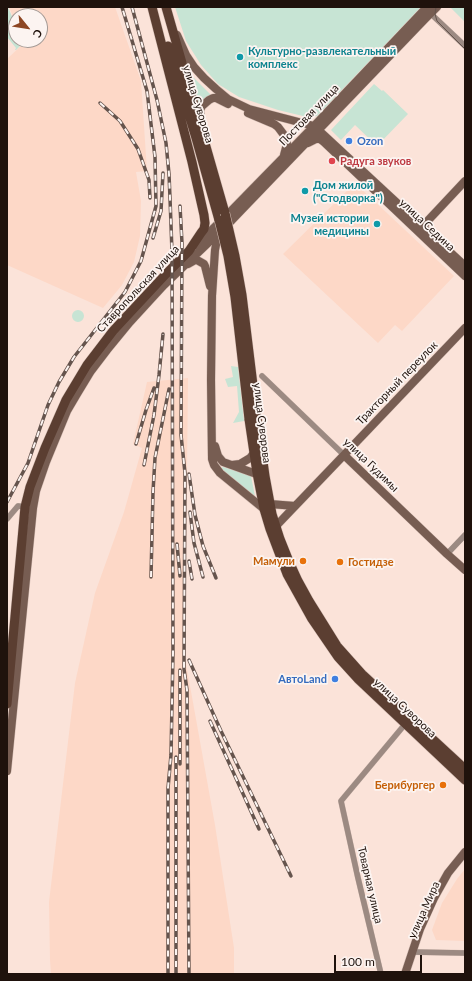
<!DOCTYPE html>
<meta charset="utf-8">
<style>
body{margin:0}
#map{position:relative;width:472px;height:981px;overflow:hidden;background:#fbe3d9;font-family:Lato,sans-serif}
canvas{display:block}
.frame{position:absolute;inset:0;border:8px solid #1f120c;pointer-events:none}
.north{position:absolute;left:8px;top:8px;width:40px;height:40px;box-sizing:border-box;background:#fcf4f1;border:1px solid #a49a95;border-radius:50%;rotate:120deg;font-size:11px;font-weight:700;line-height:16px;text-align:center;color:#1f120c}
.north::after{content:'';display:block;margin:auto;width:14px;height:18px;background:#8d4623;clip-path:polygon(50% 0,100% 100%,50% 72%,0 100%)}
.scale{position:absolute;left:334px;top:955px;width:88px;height:18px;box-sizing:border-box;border:2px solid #1f120c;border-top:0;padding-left:5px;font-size:12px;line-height:14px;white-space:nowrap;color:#1f120c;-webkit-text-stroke:3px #fcf4f1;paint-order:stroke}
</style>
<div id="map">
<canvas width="472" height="981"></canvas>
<div class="frame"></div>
<div class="north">С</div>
<div class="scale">100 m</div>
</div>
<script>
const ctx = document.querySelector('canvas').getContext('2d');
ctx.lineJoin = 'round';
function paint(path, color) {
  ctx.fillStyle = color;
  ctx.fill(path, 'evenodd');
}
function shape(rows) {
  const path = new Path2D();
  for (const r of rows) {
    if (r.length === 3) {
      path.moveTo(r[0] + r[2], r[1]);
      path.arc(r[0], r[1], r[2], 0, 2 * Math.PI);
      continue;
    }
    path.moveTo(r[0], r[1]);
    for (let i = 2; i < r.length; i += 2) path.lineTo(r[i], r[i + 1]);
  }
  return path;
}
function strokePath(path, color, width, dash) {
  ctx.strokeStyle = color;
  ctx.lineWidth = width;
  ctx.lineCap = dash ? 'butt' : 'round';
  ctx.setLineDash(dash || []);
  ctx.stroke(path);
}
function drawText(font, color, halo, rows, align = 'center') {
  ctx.font = font + ' Lato,sans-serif';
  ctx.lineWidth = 3.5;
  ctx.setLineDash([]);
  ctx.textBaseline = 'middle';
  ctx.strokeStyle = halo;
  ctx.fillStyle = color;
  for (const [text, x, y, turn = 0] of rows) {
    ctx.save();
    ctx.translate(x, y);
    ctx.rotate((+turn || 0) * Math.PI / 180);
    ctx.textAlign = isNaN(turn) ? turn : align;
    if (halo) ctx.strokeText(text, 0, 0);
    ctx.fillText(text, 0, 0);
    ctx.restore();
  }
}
paint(shape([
 [9,7,115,7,141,81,147,171,136,172,141,201,140,236,134,262,122,285,103,308,7,265,7,59,24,43,23,40,40,40,40,16,16,16,16,24],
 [355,183,454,276,402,331,395,325,378,343,283,254],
 [188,378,185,658,215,825,234,948,234,974,51,974,50,960,49,902,75,683,95,593,124,512,142,448,133,444,147,382],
 [465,869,465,941,436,940,432,930,442,903,457,879]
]), '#fdd8c7');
paint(shape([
 [7,7,8,7,16,26,16,40,22,40,23,43,16,50,15,50,16,48,7,37,7,29,8,28,7,25,7,19,8,18,7,14],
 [175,7,421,7,317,116,307,117,278,110,239,97,218,84,201,65,186,41],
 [450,7,465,7,465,22],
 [189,73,212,96,199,106],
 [374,84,382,91,383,90,408,114,377,146,355,125,341,140,331,130],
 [78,316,6],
 [231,366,238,367,244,421,233,423,239,412,237,386,228,387,225,379,233,377],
 [223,467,245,473,251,476,255,496,233,480,221,468]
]), '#c7e4d4');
const street = shape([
 [429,12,465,46],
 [262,376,344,455],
 [7,519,18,506,26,507],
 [447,554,465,535],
 [412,952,465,953],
 [381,974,358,878,341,801,406,723]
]);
const secondary = shape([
 [177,35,186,55,194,67,204,78,216,89,228,99,249,109,314,126,465,266],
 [248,113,274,124,278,127,284,135,287,144,284,155],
 [201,121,200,110,202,106,209,100,213,98,216,98,228,104],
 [308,143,316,139,320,139,324,142,465,276],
 [420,229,465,181],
 [218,235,215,250,212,296,211,380,212,459,214,465,220,473,264,509],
 [196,245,229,213,314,126,427,7],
 [188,264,195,260,197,260,204,264,205,266,210,286],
 [215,446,218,456,223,462,262,476],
 [344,455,447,554,465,570],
 [232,465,240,464,250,458,254,453],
 [270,504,295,506],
 [276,526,344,455,465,328],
 [7,771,33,508,36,491,46,462,67,411,77,394,91,371,107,350,130,322,152,298,164,285,232,220,425,19,437,7],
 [405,974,420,929,434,898,448,873,465,852]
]);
const primary = shape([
 [166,7,225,213],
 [168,46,196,138,219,220],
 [257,418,265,476,272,514,280,539,288,559,298,581,309,601,337,646,362,674,465,769],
 [249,419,257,473,264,509,270,529,287,574,312,619,338,657,358,679,465,780],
 [7,704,25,507,30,487,45,448,66,400,87,365,113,331,125,318,166,274,189,251,201,233,204,229,205,223,204,215,192,162,152,7]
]);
strokePath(street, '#d3bdb4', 6);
strokePath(secondary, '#d3bdb4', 9);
strokePath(primary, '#d3bdb4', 10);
strokePath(street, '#9c8a82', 5.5);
strokePath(secondary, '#775d52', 8);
strokePath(primary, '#5b3e31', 9);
strokePath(shape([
 [436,7,435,14,437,21,465,49]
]), '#65544d', 1);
const rail = shape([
 [132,7,157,100,166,143,169,174,170,198,172,252,173,653,171,755,168,788,168,974],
 [100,103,120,121,138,149,149,180,150,198],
 [180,206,182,243,181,435,185,473,184,669,187,690,189,974],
 [153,238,161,211,163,173],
 [136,444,146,410,154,388],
 [144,465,154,415,159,375,163,334],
 [189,474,195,515,203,546,216,578],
 [7,502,28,463,48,405,59,382,74,357,125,292,141,261,156,206,155,157,147,91,122,7],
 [190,512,194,543,203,577],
 [177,544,180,576],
 [189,561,192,579],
 [151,577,153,492,155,458,169,389],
 [189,660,221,731,291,876],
 [180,670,180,764],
 [210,721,259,829],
 [176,757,176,974]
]);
strokePath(rail, '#65544d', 3.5);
strokePath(rail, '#fcf4f1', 2, [6]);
const primaryBridge = shape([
 [225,213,235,256,242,295,257,418],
 [219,220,228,256,235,297,249,419]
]);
strokePath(primaryBridge, '#d3bdb4', 10, []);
strokePath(primaryBridge, '#5b3e31', 9);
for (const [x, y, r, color] of [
 [240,57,4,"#0f9aa8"],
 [349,141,4,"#3f7fe0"],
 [332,161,4,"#e0444e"],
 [305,191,4,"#0f9aa8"],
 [377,224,4,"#0f9aa8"],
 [303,561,4,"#e8710a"],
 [340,562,4,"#e8710a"],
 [335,679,4,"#3f7fe0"],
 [443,785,4,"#e8710a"]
]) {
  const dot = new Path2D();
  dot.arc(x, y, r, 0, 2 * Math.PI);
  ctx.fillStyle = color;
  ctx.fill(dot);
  strokePath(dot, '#fcf4f1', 1.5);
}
drawText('bold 11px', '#0d838f', '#fcf4f1', [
 ["Культурно-развлекательный",248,51],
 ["комплекс",248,64],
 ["Дом жилой",313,185],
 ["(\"Стодворка\")",313,198],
 ["Музей истории",369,218,"right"],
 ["медицины",369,231,"right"]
], 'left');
drawText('11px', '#1f120c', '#fcf4f1', [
 ["улица Суворова",198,104,73],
 ["Постовая улица",309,115,-46],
 ["улица Седина",427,225,43],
 ["Ставропольская улица",138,289,-47],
 ["Тракторный переулок",397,383,-46],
 ["улица Суворова",262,423,83],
 ["улица Гудимы",371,465,44],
 ["улица Суворова",405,708,43],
 ["Товарная улица",370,885,77],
 ["улица Мира",424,910,-66]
]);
drawText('bold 11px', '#366cbe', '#fcf4f1', [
 ["Ozon",357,141],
 ["АвтоLand",327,679,"right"]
], 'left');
drawText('bold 11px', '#be3a42', '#fcf4f1', [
 ["Радуга звуков",340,161]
], 'left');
drawText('bold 11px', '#c56008', '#fcf4f1', [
 ["Мамули",295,561],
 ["Гостидзе",348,562,"left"],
 ["Берибургер",435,785]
], 'right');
</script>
